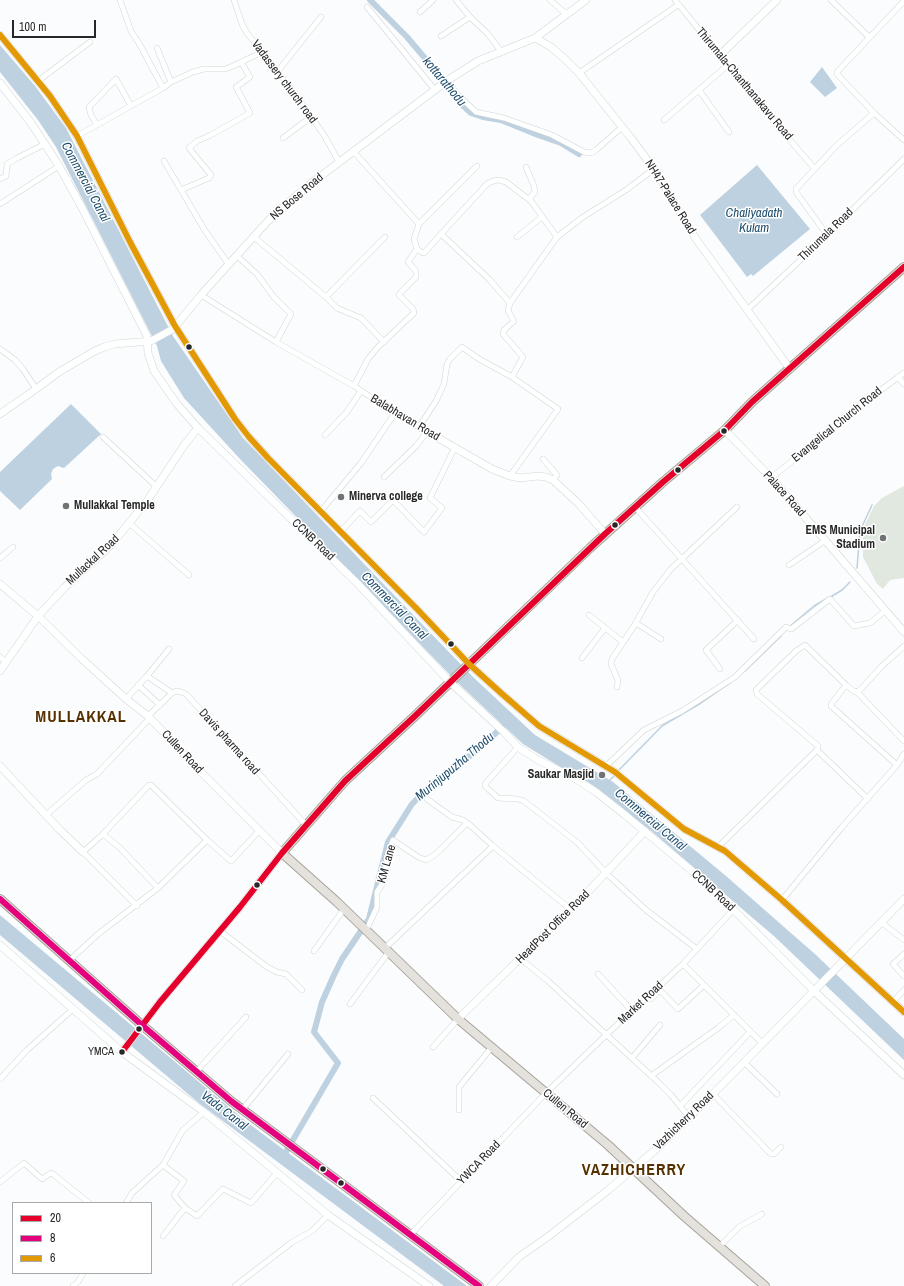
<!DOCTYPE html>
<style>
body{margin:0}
#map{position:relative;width:904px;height:1286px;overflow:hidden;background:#fbfcfd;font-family:"Archivo Narrow",sans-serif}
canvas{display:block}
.legend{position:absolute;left:12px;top:1202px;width:140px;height:72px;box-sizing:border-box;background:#fff;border:1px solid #a9a9a9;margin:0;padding:5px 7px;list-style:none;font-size:12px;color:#272728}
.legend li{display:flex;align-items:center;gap:8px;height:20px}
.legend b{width:20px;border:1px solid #a9a9a9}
.scale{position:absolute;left:12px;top:20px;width:84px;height:18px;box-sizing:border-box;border:2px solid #272728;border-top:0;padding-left:5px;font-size:12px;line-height:14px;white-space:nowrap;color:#272728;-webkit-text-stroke:3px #fff;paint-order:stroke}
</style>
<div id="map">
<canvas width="904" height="1286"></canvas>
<ul class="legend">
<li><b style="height:5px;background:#e4002b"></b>20</li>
<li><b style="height:5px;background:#e5007d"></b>8</li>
<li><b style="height:5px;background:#e29904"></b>6</li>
</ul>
<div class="scale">100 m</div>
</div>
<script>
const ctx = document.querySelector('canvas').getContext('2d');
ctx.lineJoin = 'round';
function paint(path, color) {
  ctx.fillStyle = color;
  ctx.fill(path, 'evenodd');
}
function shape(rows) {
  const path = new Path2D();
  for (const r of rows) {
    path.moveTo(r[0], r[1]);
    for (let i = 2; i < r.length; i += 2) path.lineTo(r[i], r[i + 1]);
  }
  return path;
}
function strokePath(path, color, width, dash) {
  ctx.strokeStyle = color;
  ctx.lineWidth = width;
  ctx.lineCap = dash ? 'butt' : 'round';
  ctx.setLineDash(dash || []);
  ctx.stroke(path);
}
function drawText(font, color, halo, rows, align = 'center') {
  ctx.font = font + ' "Archivo Narrow",sans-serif';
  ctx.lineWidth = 3;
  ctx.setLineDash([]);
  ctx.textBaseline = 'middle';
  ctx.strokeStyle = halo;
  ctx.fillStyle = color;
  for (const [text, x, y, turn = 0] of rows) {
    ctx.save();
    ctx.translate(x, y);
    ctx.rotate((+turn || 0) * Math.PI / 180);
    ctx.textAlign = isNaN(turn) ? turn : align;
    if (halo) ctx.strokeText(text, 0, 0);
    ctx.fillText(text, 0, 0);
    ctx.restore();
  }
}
paint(shape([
 [904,486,904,578,890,580,883,589,877,584,863,557,863,529,874,506,882,498]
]), '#e1e8e0');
paint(shape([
 [0,45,35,86,66,128,173,336,243,438,472,676,535,735,613,782,726,876,816,955,904,1039,904,1060,775,937,650,830,596,789,523,744,458,683,240,459,184,398,161,361,157,346,56,147,38,120,0,72],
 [822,67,837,88,825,97,810,82],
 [757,165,810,229,753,276,751,274,747,277,700,215],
 [71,404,101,434,64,468,58,466,53,469,51,474,52,479,20,510,0,491,0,472],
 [0,915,248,1123,467,1286,444,1286,200,1104,0,935]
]), '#bdd1e0');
strokePath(shape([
 [857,568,860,531,872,505],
 [829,598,842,590,850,582],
 [789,627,814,606,826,599],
 [745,671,781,636],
 [617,772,662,726,701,703,730,683],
 [609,781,615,775]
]), '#bdd1e0', 1.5);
strokePath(shape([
 [370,0,407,37,440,76,457,100,471,113,483,117,501,120,538,135,561,143,579,154],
 [283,1157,338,1063,314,1032,322,1002,334,975,342,959,369,919,388,842,412,804,434,782,478,750,503,726]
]), '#bdd1e0', 6);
const street = shape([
 [120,0,131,31,140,45,163,88,171,82,193,72,204,69,225,69,233,66,262,52],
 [234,0,242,24,247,33,290,87,324,135,339,162],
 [456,0,470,17,487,33,501,51],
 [550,0,566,14],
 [675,0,769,116,814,168],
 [831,0,869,37],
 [904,1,837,72,837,74,874,113,904,140],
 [367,7,435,90],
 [420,12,433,0],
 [441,36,470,17],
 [157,48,171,82],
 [278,71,321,17],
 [579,73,678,5],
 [449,79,455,92,476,112,504,118,552,135,584,152,591,153,596,150,622,127],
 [38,81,90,42],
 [699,90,729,132],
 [664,120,728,65],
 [97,125,91,115,89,107,116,79,131,106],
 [77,136,163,88],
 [283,138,311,117],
 [353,151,419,224,414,239,417,249,423,253,425,252,441,234,489,279,510,303,557,237,583,217,626,190,654,169],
 [164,161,204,229,229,265],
 [526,167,534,186,535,192,529,199],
 [0,179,6,176,7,164,17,158,45,144],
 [181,190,209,178,211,175,189,148,197,141,209,136,250,113,236,87,250,77,241,62],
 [0,204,59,166],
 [419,224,477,166],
 [441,234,487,184,493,181,499,180,506,182,531,201,557,237],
 [827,235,796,192,796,189,837,145,874,113],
 [254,237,326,297,385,237],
 [517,237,542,217],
 [237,256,257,274,273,296,291,314,276,342],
 [201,295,276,342,354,386,395,413,419,427,436,401,444,384,447,364,450,359,462,347,479,359,512,377],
 [326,297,337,308,361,318,384,342],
 [747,310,827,235,904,159],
 [0,349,15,360,23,369,36,389],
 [898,377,904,384],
 [354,386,368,359,378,347,414,313,413,309,399,295,400,293,416,277,416,271,408,262,417,249],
 [325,435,346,413,361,391],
 [103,437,157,487],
 [543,459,557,475,553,480],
 [510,476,558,409,512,377,523,357,503,334,504,330,514,321,508,311,510,303],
 [384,477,416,446,427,432],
 [771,478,820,439,843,418,904,373],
 [635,507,754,639],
 [321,511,361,463,395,413],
 [129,523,189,575],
 [341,531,360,511,371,522,393,500,424,532,442,508,430,498,455,447],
 [0,558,13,547],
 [789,565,826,540],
 [589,615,623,642],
 [636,623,661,639],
 [0,657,6,662],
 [582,658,605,628],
 [720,669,706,650,738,620],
 [147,676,169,649],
 [138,685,160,705],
 [846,685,832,703,831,706,897,765],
 [617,687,618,680,611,664,612,659,634,626,653,592,670,570,737,507],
 [857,692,904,741],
 [126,699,147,676,172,693],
 [148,716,172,693,176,691,181,692,186,694,306,825],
 [518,747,485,784,485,786,498,798,518,799,524,801,578,843,606,873,646,910,697,949],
 [817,750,818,746,817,745,757,694,756,690,796,651,805,645,846,685,855,692,859,691,882,666,904,646],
 [606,766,644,730,682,711,735,677,786,627,791,629,830,599,854,626,870,623,886,610],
 [427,799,452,817,463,820,471,826,493,846,570,909],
 [46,815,86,780,97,774,150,718],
 [103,834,119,847,158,888],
 [718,847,817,750,868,799],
 [782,900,842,827,897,765,904,754],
 [137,906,83,852,103,834,149,785,151,785,207,840],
 [881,922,904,940],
 [220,931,267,967,277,972,286,974,302,990],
 [366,931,377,907,377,892,383,883,387,857,393,840,418,857,426,860,433,856,440,850,467,823],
 [384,949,493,846],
 [314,951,344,909],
 [904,954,893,964,904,976],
 [521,959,548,981,659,1083,671,1095,689,1117],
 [70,960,98,934,158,888,207,840,231,861,259,831],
 [683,964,762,1043],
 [598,974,632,1011],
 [651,999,660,990,678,1009,704,985],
 [893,1002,904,990],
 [350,1004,388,953],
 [433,1047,458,1019],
 [632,1058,660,1025],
 [744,1062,777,1094],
 [197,1071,246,1017],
 [651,1076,718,1028,734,1015],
 [0,1079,27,1050,73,1009],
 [713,1094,771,1154,774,1154,781,1147],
 [373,1098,461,1181],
 [680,1106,750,1032],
 [243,1109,288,1054],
 [459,1110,459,1087,492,1047],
 [163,1165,184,1181,174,1195,185,1208,163,1236],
 [0,1182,24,1163,42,1179,51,1173,53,1174,89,1203],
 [126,1203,132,1193,163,1165,183,1130,204,1112],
 [185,1208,197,1216,223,1189,251,1203,277,1173],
 [411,1234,546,1093,606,1035,683,964,733,910],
 [720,1246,739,1227,762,1214],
 [73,1286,78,1282,83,1273],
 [235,1286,291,1243,312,1231,328,1215]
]);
const secondary = shape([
 [0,35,50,96,77,136,130,242,175,326,235,419,249,437,268,458,418,610,469,664,501,693,539,726,615,772,684,829,725,851,782,900,904,1012],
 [535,38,551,47,565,59,579,73,631,138,654,169,696,239,790,369],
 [720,55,777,0],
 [0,83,31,123,59,166,81,206,147,336,148,353,154,371,177,404,198,428,358,584,450,682,504,732,518,747,538,760,576,779,596,792,624,814,685,865,714,890,814,991,904,1075],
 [0,414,36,389,59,372,93,352,104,347,115,344,151,341,173,329,201,295,267,222,283,207,309,185,448,80,478,61,535,38,586,0],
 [419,427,492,469,510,476,520,478,538,476,546,477,553,480,579,504,605,534],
 [725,430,771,478,812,525,904,632],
 [0,584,38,616,82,659,126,699,148,716,170,739,188,759,282,853,240,907,160,1002,122,1052],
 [0,671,38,616,65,587,111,545,147,501,185,444,198,428],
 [0,766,60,830,83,852],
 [0,945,122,1052,204,1112,328,1215,429,1286],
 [458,1019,585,895,645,831],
 [491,1286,519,1257,549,1236,607,1191,654,1151,713,1094,904,899]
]);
const primary = shape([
 [0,899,143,1026,231,1101,479,1286],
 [765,1286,684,1216,608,1145,458,1019,337,902,282,853,345,781,415,716,590,548,663,482,725,430,752,402,904,267]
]);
strokePath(street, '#d3d4d5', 6);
strokePath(secondary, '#d3d4d5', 8);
strokePath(primary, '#a7a399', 10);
strokePath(street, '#feffff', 5);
strokePath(secondary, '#feffff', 7);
strokePath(primary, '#e5e2dd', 8);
strokePath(shape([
 [122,1052,160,1002,240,907,282,853,345,781,415,716,605,534,663,482,725,430,752,402,904,267]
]), '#e4002b', 6);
strokePath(shape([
 [0,899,143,1026,231,1101,479,1286]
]), '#e5007d', 6);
strokePath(shape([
 [0,35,50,96,77,136,130,242,175,326,235,419,249,437,268,458,418,610,469,664,501,693,539,726,615,772,684,829,725,851,782,900,904,1012]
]), '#e29904', 6);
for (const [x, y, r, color] of [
 [189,347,3.5,"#272728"],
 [724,431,3.5,"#272728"],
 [678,470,3.5,"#272728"],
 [341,497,4,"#717273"],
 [66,506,4,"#717273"],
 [615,525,3.5,"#272728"],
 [883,538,4,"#717273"],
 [451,644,3.5,"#272728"],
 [602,775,4,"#717273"],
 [257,885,3.5,"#272728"],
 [139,1029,3.5,"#272728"],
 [122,1052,3.5,"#272728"],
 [323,1169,3.5,"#272728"],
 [341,1183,3.5,"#272728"]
]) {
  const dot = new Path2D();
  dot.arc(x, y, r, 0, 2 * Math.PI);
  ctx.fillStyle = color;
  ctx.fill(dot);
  strokePath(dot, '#fff', 1.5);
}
drawText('11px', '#272728', '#fff', [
 ["YMCA",114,1052]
], 'right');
drawText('12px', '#272728', '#fff', [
 ["Vadassery church road",284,82,53],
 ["Thirumala-Chanthanakavu Road",744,84,50],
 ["NS Bose Road",297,197,-40],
 ["NH47-Palace Road",670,197,58],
 ["Thirumala Road",826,235,-44],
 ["Balabhavan Road",405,418,31],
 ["Evangelical Church Road",837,425,-39],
 ["Palace Road",784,494,48],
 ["CCNB Road",313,540,44],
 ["Mullackal Road",93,560,-43],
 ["Davis pharma road",229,742,48],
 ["Cullen Road",182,752,47],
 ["KM Lane",387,864,-74],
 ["CCNB Road",713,891,43],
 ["HeadPost Office Road",553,927,-45],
 ["Market Road",641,1003,-43],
 ["Cullen Road",565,1109,40],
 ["Vazhicherry Road",684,1121,-44],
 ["YWCA Road",479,1163,-46]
]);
drawText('bold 12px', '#272728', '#fff', [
 ["Minerva college",349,497],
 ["Mullakkal Temple",74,506],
 ["EMS Municipal",875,531,"right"],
 ["Stadium",875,545,"right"],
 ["Saukar Masjid",594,775,"right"]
], 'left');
drawText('italic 13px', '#214f6e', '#fff', [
 ["kottarathodu",444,82,50],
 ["Commercial Canal",85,182,62],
 ["Chaliyadath",754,214],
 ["Kulam",754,229],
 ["Commercial Canal",394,606,46],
 ["Murinjupuzha Thodu",455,767,-40],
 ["Commercial Canal",650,820,40],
 ["Vada Canal",224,1111,38]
]);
ctx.letterSpacing = '1px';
drawText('bold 16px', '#563100', '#fff', [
 ["MULLAKKAL",81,718],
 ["VAZHICHERRY",634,1171]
]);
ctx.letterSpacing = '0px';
</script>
